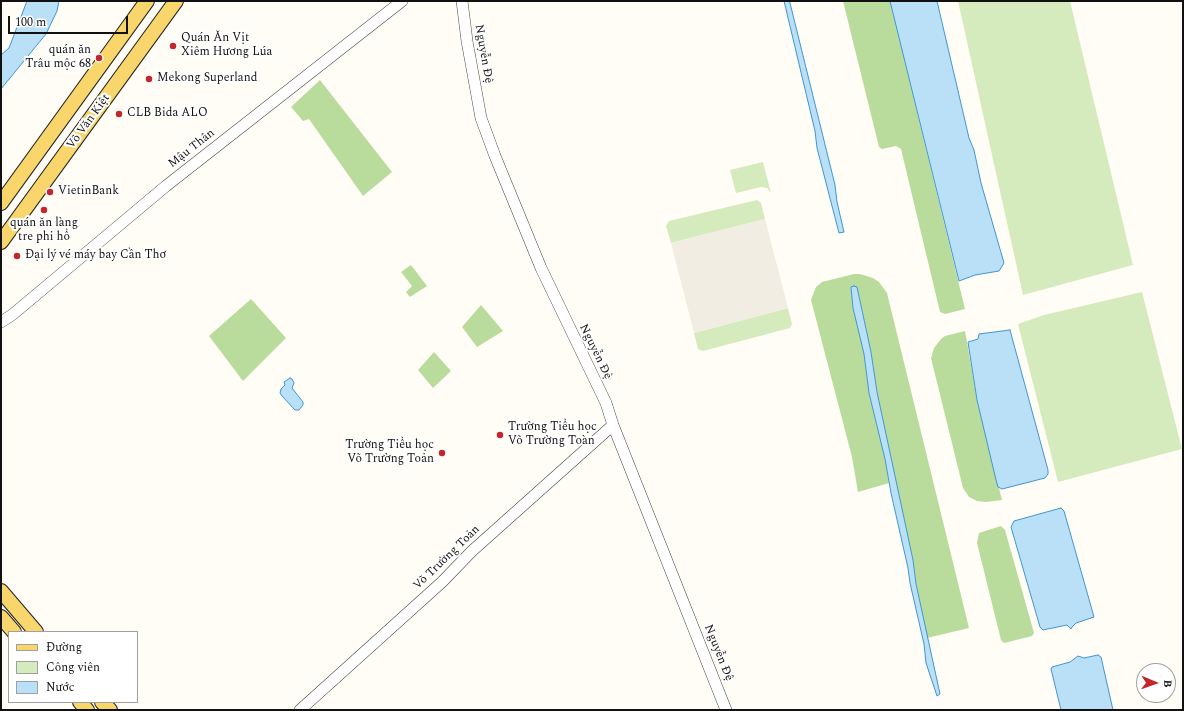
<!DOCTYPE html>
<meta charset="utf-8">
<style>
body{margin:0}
#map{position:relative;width:1184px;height:711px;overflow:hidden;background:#fffdf5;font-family:Spectral,serif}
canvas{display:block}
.frame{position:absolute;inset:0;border:2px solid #111;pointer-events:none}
.legend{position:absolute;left:8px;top:631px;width:130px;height:72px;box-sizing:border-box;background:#fff;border:1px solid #a0a0a0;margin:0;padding:5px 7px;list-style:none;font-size:12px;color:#111}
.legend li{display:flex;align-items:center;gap:8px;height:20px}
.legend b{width:20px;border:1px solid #a0a0a0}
.north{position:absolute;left:1136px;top:663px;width:40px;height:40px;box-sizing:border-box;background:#fff;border:1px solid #a0a0a0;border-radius:50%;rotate:92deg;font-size:11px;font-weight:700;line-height:16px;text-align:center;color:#111}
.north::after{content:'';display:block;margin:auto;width:14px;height:18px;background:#c4262e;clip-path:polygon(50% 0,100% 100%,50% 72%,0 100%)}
.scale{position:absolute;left:8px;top:16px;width:120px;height:18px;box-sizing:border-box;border:2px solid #111;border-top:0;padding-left:5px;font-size:12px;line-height:14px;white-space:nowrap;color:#111;-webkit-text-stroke:3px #fff;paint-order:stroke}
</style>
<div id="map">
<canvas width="1184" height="711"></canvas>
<div class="frame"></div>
<ul class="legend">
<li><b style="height:5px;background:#f9d66b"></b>Đường</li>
<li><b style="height:11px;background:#d5ebbd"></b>Công viên</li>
<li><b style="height:11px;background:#b9e0f7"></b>Nước</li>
</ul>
<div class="north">B</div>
<div class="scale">100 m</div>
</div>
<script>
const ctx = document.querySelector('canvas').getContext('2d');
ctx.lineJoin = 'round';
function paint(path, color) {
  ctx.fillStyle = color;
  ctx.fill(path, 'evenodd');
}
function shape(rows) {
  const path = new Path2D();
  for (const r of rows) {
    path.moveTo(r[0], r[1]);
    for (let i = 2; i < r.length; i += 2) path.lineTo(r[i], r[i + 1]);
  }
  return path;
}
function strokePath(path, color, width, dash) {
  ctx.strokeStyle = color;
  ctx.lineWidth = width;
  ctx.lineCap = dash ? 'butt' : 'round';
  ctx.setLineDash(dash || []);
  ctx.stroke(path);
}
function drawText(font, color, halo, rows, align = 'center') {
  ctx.font = font + ' Spectral,serif';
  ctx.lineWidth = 4;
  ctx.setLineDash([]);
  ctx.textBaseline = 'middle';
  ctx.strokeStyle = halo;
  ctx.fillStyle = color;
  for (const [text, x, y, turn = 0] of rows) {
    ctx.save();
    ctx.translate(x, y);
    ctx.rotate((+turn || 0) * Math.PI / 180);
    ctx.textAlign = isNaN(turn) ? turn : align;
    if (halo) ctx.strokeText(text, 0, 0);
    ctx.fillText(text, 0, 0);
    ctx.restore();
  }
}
paint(shape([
 [958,1,1070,1,1133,265,1023,295],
 [763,162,771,193,767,188,761,187,736,193,730,170],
 [757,200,761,203,765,219,671,243,666,226,669,221],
 [1142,292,1182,449,1058,482,1018,324,1044,315],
 [788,308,792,324,790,328,703,351,698,349,694,333]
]), '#d5ebbd');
paint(shape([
 [843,1,890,1,965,309,945,314,940,312,901,149,896,146,882,149,879,147],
 [320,80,392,172,363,196,309,119,303,121,291,107],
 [411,265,427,286,410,297,406,292,412,286,401,272],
 [854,274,860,274,873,278,879,282,887,293,969,628,927,638,916,583,913,560,877,392,871,352,857,287,851,287,853,308,864,354,869,393,885,459,889,483,858,492,852,457,811,300,816,287,822,282],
 [251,299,286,338,243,381,209,336],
 [481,305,503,331,477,347,462,327],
 [965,331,977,400,1002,500,986,502,977,501,969,497,963,488,931,358,934,348,941,339,945,336],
 [434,352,451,371,433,388,418,370],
 [1001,526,1005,530,1034,633,1032,636,1004,643,1001,640,977,543,979,533]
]), '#b9dc9c');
paint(shape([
 [765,219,788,308,694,333,671,243]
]), '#f1ede2');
const water = shape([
 [27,1,59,1,57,11,46,34,1,89,1,55,9,48,27,1],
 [784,1,789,1,790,3,835,185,837,202,844,232,839,233,817,148,815,131,784,1],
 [890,1,937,1,969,138,974,150,981,183,1004,263,999,271,975,275,959,281,890,1],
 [854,286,857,287,871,352,877,392,913,560,916,584,940,694,937,696,926,663,924,644,910,583,908,568,891,493,885,459,869,393,864,354,853,308,851,287,854,286],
 [1010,330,1048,470,1048,474,1045,478,1002,489,998,487,996,480,977,400,968,342,978,339,979,334,1010,330],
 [290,378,292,379,294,383,292,388,303,402,303,405,299,410,295,410,282,396,280,393,281,389,285,385,284,382,290,378],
 [1061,508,1064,511,1094,617,1076,623,1072,627,1071,629,1067,625,1043,630,1040,627,1011,527,1014,521,1061,508],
 [1098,655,1101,657,1113,710,1061,710,1051,669,1052,667,1070,662,1078,656,1084,658,1098,655]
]);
paint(water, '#b9e0f7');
strokePath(water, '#3f96cf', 1);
const minor = shape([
 [462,1,467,41,481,118,495,156,541,268,606,403,613,425,726,710],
 [1,322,12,315,166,186,402,1],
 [300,710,442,582,472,551,613,425]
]);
const major = shape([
 [1,203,147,1],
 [1,242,176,1],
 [1,591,36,632],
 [1,617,14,632],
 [80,702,87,710],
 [102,702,110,710]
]);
strokePath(minor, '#444', 12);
strokePath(major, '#222', 16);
strokePath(minor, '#fff', 11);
strokePath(major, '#f9d66b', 14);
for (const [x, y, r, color] of [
 [173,46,4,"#c4262e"],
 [99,58,4,"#c4262e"],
 [149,79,4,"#c4262e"],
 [119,114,4,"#c4262e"],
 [50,192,4,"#c4262e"],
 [44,210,4,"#c4262e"],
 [17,256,4,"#c4262e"],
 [500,435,4,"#c4262e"],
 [442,453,4,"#c4262e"]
]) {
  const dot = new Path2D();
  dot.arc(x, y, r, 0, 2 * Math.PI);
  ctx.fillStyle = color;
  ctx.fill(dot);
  strokePath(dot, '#fff', 1.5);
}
drawText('12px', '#111', '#fff', [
 ["Quán Ăn Vịt",181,39],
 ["Xiêm Hương Lúa",181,53],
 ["quán ăn",91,51,"right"],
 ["Trâu mộc 68",91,65,"right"],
 ["Mekong Superland",157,79],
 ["CLB Bida ALO",127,114],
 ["VietinBank",58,192],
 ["quán ăn làng",44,224,"center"],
 ["tre phi hổ",44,238,"center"],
 ["Đại lý vé máy bay Cần Thơ",25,256],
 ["Trường Tiểu học",508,428],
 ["Võ Trường Toàn",508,442],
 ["Trường Tiểu học",434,446,"right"],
 ["Võ Trường Toản",434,460,"right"]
], 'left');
drawText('12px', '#111', '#fff', [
 ["Nguyễn Đệ",483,54,80],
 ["Võ Văn Kiệt",89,122,-54],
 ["Mậu Thân",192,149,-38],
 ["Nguyễn Đệ",595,352,64],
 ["Võ Trường Toản",447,558,-44],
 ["Nguyễn Đệ",718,653,68]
]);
</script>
